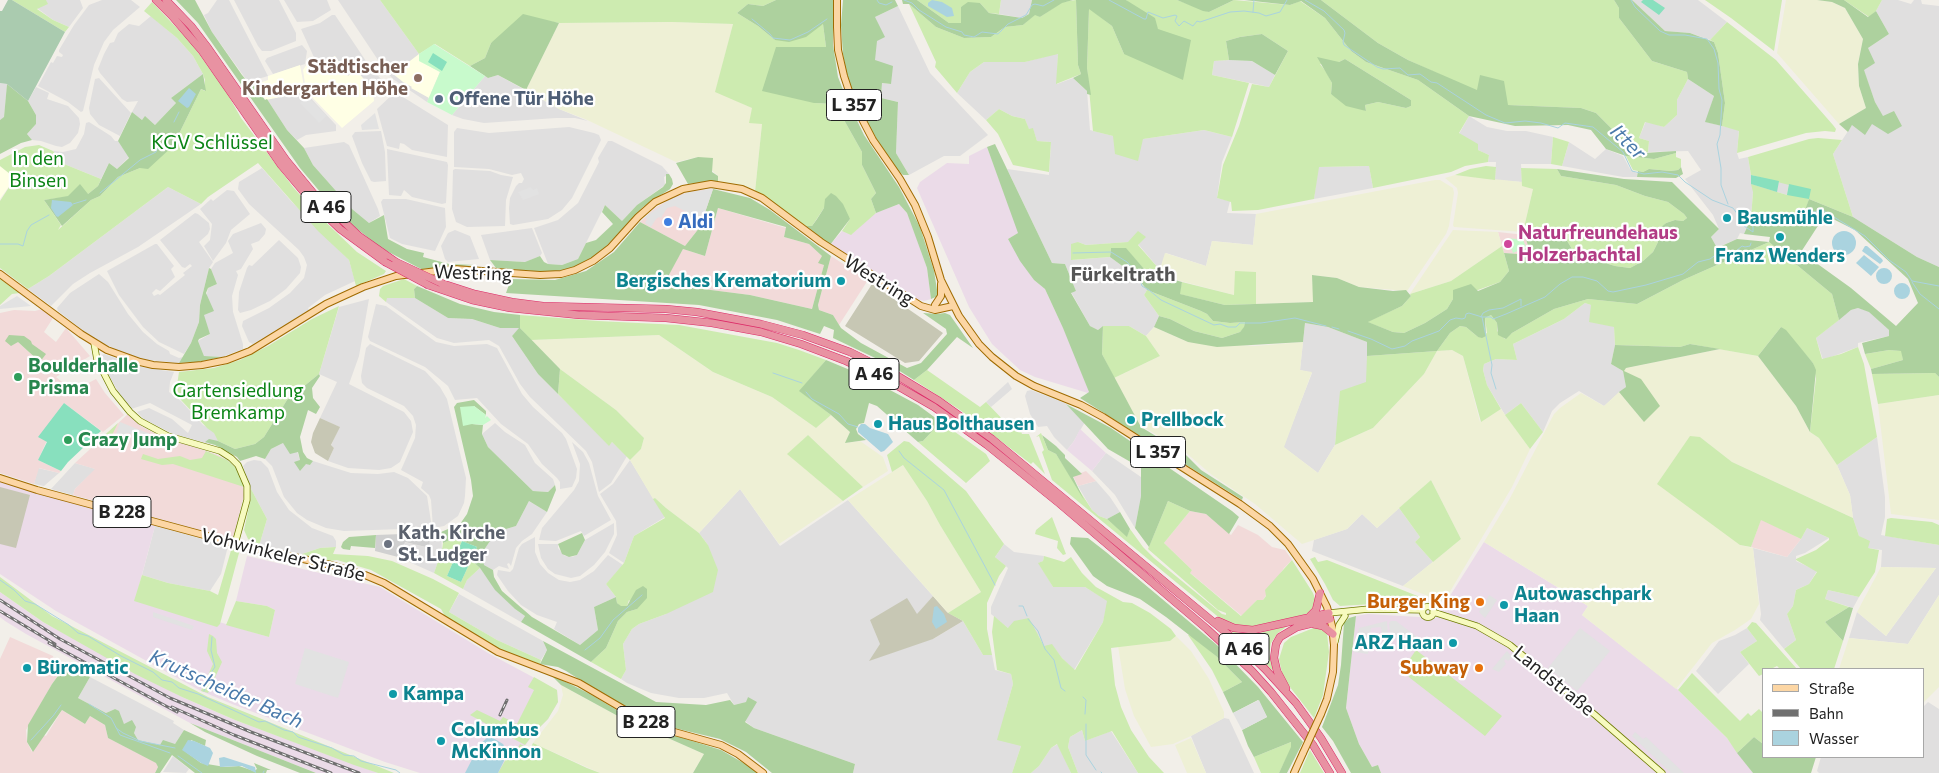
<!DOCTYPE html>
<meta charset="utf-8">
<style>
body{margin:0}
#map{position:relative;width:1939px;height:773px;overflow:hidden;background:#f2efe9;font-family:Commissioner,sans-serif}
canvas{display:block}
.legend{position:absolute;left:1762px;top:668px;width:162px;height:90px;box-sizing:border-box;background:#fff;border:1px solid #a7a7a7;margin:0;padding:6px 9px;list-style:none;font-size:15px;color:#222}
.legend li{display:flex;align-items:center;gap:10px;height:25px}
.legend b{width:25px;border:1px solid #a7a7a7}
</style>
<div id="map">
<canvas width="1939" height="773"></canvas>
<ul class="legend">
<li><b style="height:6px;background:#fcd6a4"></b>Straße</li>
<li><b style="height:6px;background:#707070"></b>Bahn</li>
<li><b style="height:14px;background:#aad3df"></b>Wasser</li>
</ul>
</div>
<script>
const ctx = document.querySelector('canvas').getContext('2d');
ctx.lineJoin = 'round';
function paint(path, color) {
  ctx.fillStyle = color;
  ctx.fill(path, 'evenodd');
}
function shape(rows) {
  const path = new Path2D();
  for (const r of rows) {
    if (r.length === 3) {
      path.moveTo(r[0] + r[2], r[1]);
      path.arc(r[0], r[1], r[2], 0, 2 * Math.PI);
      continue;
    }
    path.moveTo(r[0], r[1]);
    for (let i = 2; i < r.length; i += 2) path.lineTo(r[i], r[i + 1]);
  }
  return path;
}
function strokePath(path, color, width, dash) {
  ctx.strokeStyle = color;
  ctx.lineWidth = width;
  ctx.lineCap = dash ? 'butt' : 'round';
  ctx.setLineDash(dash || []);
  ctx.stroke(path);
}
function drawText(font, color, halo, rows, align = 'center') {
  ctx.font = font + ' Commissioner,sans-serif';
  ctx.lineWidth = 4.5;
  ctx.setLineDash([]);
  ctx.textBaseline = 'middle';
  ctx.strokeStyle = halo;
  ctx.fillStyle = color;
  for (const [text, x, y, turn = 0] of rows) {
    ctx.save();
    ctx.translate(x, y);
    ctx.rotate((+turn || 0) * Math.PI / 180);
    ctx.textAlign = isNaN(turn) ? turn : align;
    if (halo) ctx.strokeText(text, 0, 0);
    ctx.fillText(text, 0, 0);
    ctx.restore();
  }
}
paint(shape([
 [46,0,80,0,83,8,69,27,53,20,37,8,47,4],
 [102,0,131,0,140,7,113,30,104,42,94,65,83,111,81,112,68,102,38,86,51,62,53,63,57,56,62,57,63,55,59,52,59,50,74,25,89,5],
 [217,0,229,0,268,76,248,82,212,32,204,15,208,13],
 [234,0,279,0,296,33,296,41,271,51,262,51,258,46],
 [284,0,327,0,331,10,313,21,297,22],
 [338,0,380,0,419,54,419,61,440,72,427,102,393,79,384,69],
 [1001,0,1032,0,1029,14,1022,18,999,14],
 [1632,0,1698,0,1727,22,1710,40,1690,33,1665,31],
 [1882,0,1898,0,1911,4,1914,0,1921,0,1922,4,1939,6,1939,267,1917,257,1853,217,1833,154,1852,125,1871,124,1883,117,1875,102,1863,69,1868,48,1889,34,1876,11],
 [898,6,930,73,988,135,960,156,944,156,909,175,896,153,898,102,881,98,882,83,890,84,875,60,875,17],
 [332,15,335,15,370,67,381,79,373,90,356,70,348,76,335,56,318,66,301,29,320,23],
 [151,16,177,38,193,56,203,74,171,98,176,103,155,125,146,117,142,120,132,112,138,101,127,102,122,99,100,73,98,69,104,54,110,43,114,42,118,33,129,24,139,26],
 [302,45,307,51,305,64,273,74,265,61,267,58],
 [1058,53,1057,84,1073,78,1087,91,1090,130,1113,136,1143,139,1204,130,1232,137,1222,162,1217,198,1230,201,1227,213,1256,214,1253,245,1212,241,1206,266,1166,253,1160,270,1138,244,1129,242,1086,245,1078,242,1072,260,1110,257,1136,276,1147,290,1144,295,1159,316,1154,327,1146,336,1129,326,1103,326,1098,330,1090,326,1071,292,1076,291,1065,264,1052,263,1007,169,1049,175,1051,142,1037,141,1033,129,1029,130,1025,119,1012,116,999,109,986,120,957,93,970,72,984,62,1025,62],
 [1229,60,1252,61,1275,75,1269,87,1212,75,1214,61],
 [498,75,559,109,588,121,575,118,556,118,484,123,463,119,452,115,485,76,488,78],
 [99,78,131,113,120,136,99,125,90,114,89,108,95,79],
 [1688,79,1714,96,1706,122,1739,130,1737,153,1739,159,1748,157,1751,175,1789,184,1787,195,1777,192,1753,192,1751,218,1744,234,1740,233,1737,239,1716,248,1711,237,1719,229,1713,215,1685,179,1701,170,1688,151,1648,152,1649,141,1639,138,1646,121,1664,127,1677,115,1677,100],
 [0,83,7,84,4,118,0,120],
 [36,87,49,93,47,99,68,106,79,118,80,124,78,133,70,143,62,147,56,146,41,141,32,140,27,134,36,124,36,115,28,101],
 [305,92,336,125,336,131,306,135,297,140,287,130,267,99],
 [395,92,448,125,447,157,412,150,404,144,400,143,399,149,387,146,377,109],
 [1469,116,1487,127,1507,131,1526,131,1553,137,1551,164,1521,164,1522,182,1495,180,1496,162,1488,162,1489,155,1478,150,1459,134],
 [89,122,111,136,115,141,118,141,129,157,117,169,109,163,101,179,64,164,53,151,63,152,76,149,84,134,86,123],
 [569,127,594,133,599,135,601,140,572,198,562,210,548,219,513,225,510,224,509,208,510,198,516,186,519,183,522,183,524,179,521,173,512,175,489,169,454,167,454,132,457,128,489,133],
 [381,131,385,152,386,181,374,182,371,181,362,163,352,136,355,132],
 [608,141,612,141,662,166,669,174,664,177,665,185,637,205,622,221,605,205,578,259,562,265,548,264,534,228,558,220,578,203,599,162,598,158],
 [344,142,349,145,378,209,380,216,369,223,352,209,313,165,304,148],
 [1569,142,1595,159,1606,149,1623,156,1630,169,1638,174,1637,177,1623,177,1562,166],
 [387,149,447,162,448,165,446,203,442,204,412,197,404,190,401,196,389,195],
 [1369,166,1373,188,1314,199,1318,167],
 [262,168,291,201,349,260,355,281,325,295,308,308,309,310,253,344,249,342,242,326,243,321,269,308,290,293,304,278,307,265,304,257,299,250,249,204,238,189,239,182],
 [455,169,490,171,501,175,513,177,506,200,505,226,467,227,456,222,452,209,453,170],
 [168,187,201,204,138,247,90,273,73,284,51,306,28,289,49,276],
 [227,190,234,191,250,214,231,230,226,243,213,261,204,246,210,240,212,224,200,209,211,199,213,201],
 [383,199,406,199,445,208,446,227,435,251,402,244,390,238,381,202],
 [195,213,198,214,209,223,210,229,208,234,199,242,213,262,209,268,200,305,199,322,191,343,184,354,159,342,143,327,119,295,107,271,155,244,157,244,174,266,171,269,175,277,160,291,156,289,152,293,154,296,158,294,160,295,185,275,183,273,192,266,190,264,185,268,182,267,160,240],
 [261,223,266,229,265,234,259,241,251,244,253,249,241,269,236,271,238,275,232,296,233,312,243,344,243,349,222,357,204,356,198,341,210,334,203,317,208,288,217,284,211,269,215,263,233,253,228,241,233,234],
 [532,228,542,253,540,256,526,262,490,260,481,235],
 [455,230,470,236,479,259,448,262,445,259,441,246,448,233],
 [279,240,298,258,301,267,300,273,286,289,270,301,251,310,240,313,238,310,239,292,247,268,249,265,252,266],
 [99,274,108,282,128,314,143,332,157,344,169,351,170,354,179,358,183,357,179,363,148,360,127,354,102,343,102,345,58,311,57,308,70,293],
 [386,298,415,298,448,318,472,319,500,328,520,328,512,336,538,374,609,445,612,442,627,456,611,483,599,492,592,462,586,451,530,397,520,384,499,346,489,340,454,343,437,338,386,302],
 [369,299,359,356,349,384,404,412,411,421,413,432,400,462,391,468,379,470,348,468,328,461,334,448,331,446,339,427,320,418,337,382,319,374,339,307],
 [1585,303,1591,305,1614,327,1615,345,1611,364,1623,371,1626,387,1604,406,1579,391,1560,403,1552,411,1543,432,1521,403,1505,415,1487,385,1483,370,1484,364,1496,359,1517,360,1513,344,1564,319],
 [376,304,386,306,436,342,454,346,487,344,497,348,522,394,533,407,562,433,566,439,577,469,576,478,572,487,560,489,560,482,557,478,542,464,528,444,501,424,477,398,455,400,448,386,425,367,370,341,368,337],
 [1858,308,1869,311,1889,330,1889,336,1858,343,1858,347,1823,360,1816,338,1851,310],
 [1305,323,1328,327,1367,342,1367,382,1336,435,1335,445,1318,473,1283,447,1312,373,1300,370],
 [370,344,425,371,440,387,447,399,466,478,465,496,464,503,458,516,444,526,433,528,431,500,429,495,421,488,423,482,401,470,415,438,416,425,413,416,404,406,367,388,362,383,361,376,366,348],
 [104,354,141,367,174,372,170,382,169,392,181,401,203,425,220,435,218,443,210,444,173,434,144,419,137,412,149,408,172,419,188,433,192,425,150,403,131,409,119,393,103,365,100,359,101,355],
 [1008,382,1012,389,991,407,986,402],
 [1031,390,1065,403,1085,422,1074,441,1067,450,1054,437,1047,426,1038,427,1030,414,1025,396,1027,391],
 [495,423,505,432,525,445,535,463,553,479,555,485,548,492,533,491,488,447,482,434],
 [1877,437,1885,497,1885,517,1881,535,1939,545,1939,595,1908,644,1849,638,1857,612,1886,636,1936,568,1881,567,1882,550,1868,548,1859,536,1853,518,1850,495,1837,465],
 [572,442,583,452,589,463,598,496,611,520,584,536,581,531,556,541,539,540,542,528,574,490,579,481,580,464],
 [283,443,297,451,300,460,310,465,313,461,351,473,378,474,394,472,408,478,427,496,432,528,344,531,326,528,307,520,297,513,284,497,272,466,265,459,271,449],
 [1106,453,1141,477,1141,496,1135,528,1115,495,1092,471],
 [254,460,261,461,268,468,277,492,289,510,312,528,333,536,336,541,336,547,320,548,299,555,259,546,267,519,251,489,243,466,247,462],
 [630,460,665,517,634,536,624,563,609,553,617,535,616,521,600,494,613,484],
 [75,463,96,469,75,489,73,495,51,489],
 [38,468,59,473,44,486,34,484],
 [1096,481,1110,497,1120,512,1107,519,1099,516,1092,510,1078,486],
 [740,489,780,546,848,500,933,596,917,615,871,620,933,639,963,621,983,655,992,655,995,670,1011,674,1013,684,1005,712,1021,746,1012,773,853,773,855,764,754,728,745,721,752,710,748,697,747,702,734,705,727,693,704,698,679,698,651,693,627,683,621,679,626,670,623,644,632,629,639,624,666,614,708,545,699,533],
 [529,501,547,512,532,534,522,541,516,548,511,566,509,563,507,564,509,569,499,566,493,570,484,565,482,553,496,532,516,526],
 [1399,508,1420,537,1415,542,1433,562,1403,586,1312,551,1314,540,1347,529,1362,514,1377,528],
 [614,523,614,534,605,552,594,565,580,576,571,578,555,574,548,569,541,558,538,544,558,544,558,548,565,556,572,557,577,555,585,540],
 [155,526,228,546,221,574,210,591,168,583,142,575],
 [1807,528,1829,538,1805,553,1796,556,1796,561,1817,571,1809,584,1796,590,1793,606,1787,614,1796,640,1784,649,1760,620,1761,614,1753,548,1787,557,1801,539],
 [441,532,442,550,434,573,398,557,404,542,430,548,429,533],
 [535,537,535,552,540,564,548,573,559,580,570,582,580,580,594,571,608,555,623,565,606,584,616,597,594,607,598,630,580,645,554,629,557,622,537,615,521,605,508,591,497,575,498,570,510,572,513,569,519,548,522,544],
 [1004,544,1014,552,1044,556,1043,561,1039,563,1053,587,1085,587,1108,601,1103,622,1074,670,1062,658,1052,645,1044,647,1038,635,1008,628,991,614,991,607,1008,568,995,557],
 [480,568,496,590,515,609,525,616,521,622,463,589,467,580],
 [1828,590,1859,597,1853,608,1825,599],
 [459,594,543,641,547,650,541,660,497,640,449,612],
 [1747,628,1757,641,1740,652,1749,664,1718,694,1696,671,1719,641,1735,635],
 [90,677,174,721,173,723,184,730,175,744,160,745,138,740,134,733,124,724,115,709,106,713,78,698],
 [1928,702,1939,709,1939,773,1819,773,1817,771,1821,757,1923,757,1923,707],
 [1224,718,1229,719,1254,773,1206,773,1191,736],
 [1082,730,1085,741,1111,731,1138,773,1078,773,1068,747,1070,737],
 [1058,744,1071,773,1031,773,1039,766,1051,748],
 [173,756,189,769,186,773,163,772]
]), '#e0dfdf');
paint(shape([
 [713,189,700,227,685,246,640,222,655,208,678,195,694,191],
 [718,208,786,228,784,237,809,244,822,256,824,265,812,309,750,295,663,284,683,249,705,256],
 [1498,232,1525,235,1528,246,1519,254,1504,253],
 [831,256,868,280,839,325,833,315,819,310,818,305],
 [42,309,53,318,44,332,56,342,66,328,90,356,56,377,73,391,96,379,105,393,124,415,103,432,64,403,38,460,61,471,59,473,39,468,34,484,0,473,0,313,14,310,35,311],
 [18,342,31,344,45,355,40,362],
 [128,414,141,426,156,434,218,455,227,460,235,467,241,477,244,495,233,539,73,495,75,489,95,469,75,463],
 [1086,471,1096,481,1078,486,1073,476],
 [1190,511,1206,514,1231,535,1238,525,1258,535,1272,547,1285,550,1292,560,1284,568,1263,600,1257,600,1242,616,1189,572,1192,570,1164,543],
 [1761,519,1801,539,1787,557,1751,547],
 [10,637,53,656,55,665,63,669,52,684,26,730,27,742,32,752,43,735,46,736,62,710,85,724,90,716,105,725,108,738,157,763,158,767,155,773,0,773,0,659]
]), '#f2dad9');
paint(shape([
 [987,147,1019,233,1008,239,1034,280,1045,289,1073,349,1089,392,1088,393,1035,377,1020,370,992,344,969,307,917,188,920,182,947,163,969,164,969,156],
 [899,204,907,213,912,225,927,268,931,299,924,301,916,299,830,245,842,231,852,234,873,214],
 [1080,429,1106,453,1092,471,1067,450,1074,441],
 [0,482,155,526,136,597,269,637,275,610,267,606,236,601,247,556,380,587,488,653,557,690,558,702,548,719,534,733,506,773,420,773,385,762,232,704,201,691,56,611,0,574],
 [1484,542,1588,606,1582,615,1677,689,1727,738,1753,773,1381,773,1378,765,1372,767,1359,744,1346,708,1356,616,1368,614,1436,618],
 [0,592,43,622,182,697,235,720,378,773,316,773,190,723,26,634,5,621,0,617]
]), '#ebdbe8');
paint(shape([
 [419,54,420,61,440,72,429,98,411,88,412,87,403,82,393,74],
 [335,56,348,76,356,70,373,90,374,101,342,128,306,91,303,70,307,64,321,66],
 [300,65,305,92,266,100,254,85,268,80,268,76],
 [0,166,15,178,0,199]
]), '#ffffe5');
paint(shape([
 [429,533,430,548,405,542,398,557,375,551,376,535]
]), '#d0d0d0');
paint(shape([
 [872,284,943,333,919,361,905,363,845,326],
 [320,418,340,427,331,445,334,448,328,461,315,453,311,442,313,433],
 [0,487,30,495,16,548,0,544],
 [933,596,947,612,963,621,933,639,869,661,880,644,870,620,907,598,917,614]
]), '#c7c7b4');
paint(shape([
 [1786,0,1817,0,1832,2,1845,8,1863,39,1858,64,1859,86,1866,108,1839,124,1777,53],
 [673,22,733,24,716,91,752,108,762,124,755,192,718,181,718,176,698,157,676,162,585,119,559,109,526,90,559,23],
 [1455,175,1522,182,1533,189,1523,232,1454,227,1453,225,1458,193,1457,188,1445,178],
 [1435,180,1440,180,1453,188,1454,193,1449,226,1446,234,1407,291,1359,287,1337,278,1312,275,1314,302,1256,304,1256,272,1234,295,1158,275,1165,253,1206,266,1212,241,1253,245,1256,214],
 [1453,230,1498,232,1502,246,1451,281,1410,294],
 [1154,327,1188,342,1255,346,1303,342,1300,370,1312,372,1284,447,1318,473,1335,445,1373,428,1424,374,1437,351,1452,350,1463,356,1480,422,1501,409,1530,449,1512,487,1445,600,1440,601,1403,586,1461,539,1431,480,1377,528,1362,514,1347,529,1302,544,1255,504,1212,475,1185,452,1140,425,1114,378,1160,356,1146,336],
 [659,335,713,372,772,397,816,428,831,415,850,432,846,443,860,441,883,457,888,471,863,487,808,435,788,454,843,501,779,544,740,489,699,533,666,508,655,498,653,499,630,460,641,449,644,438,616,410,560,369,531,340],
 [1720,349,1758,356,1796,406,1810,432,1819,438,1837,465,1850,495,1853,518,1732,462,1700,437,1740,545,1753,548,1759,604,1751,619,1735,630,1712,643,1676,689,1582,615,1588,606,1484,542,1509,500,1554,414,1560,408,1581,393,1604,406,1619,392,1644,422,1623,371,1626,368],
 [1939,395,1939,520,1891,514,1878,404],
 [903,465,927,501,940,525,981,592,948,613,848,500],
 [1881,567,1936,568,1886,636,1857,612],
 [1939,595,1939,687,1923,703,1923,669,1839,669,1849,638,1908,644],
 [1176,636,1191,651,1209,679,1224,712,1224,718,1191,736,1173,744,1151,747,1134,716,1125,689,1118,646,1170,641],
 [561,685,616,715,704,754,693,773,600,773,533,743,558,711,563,695],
 [1191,738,1206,773,1187,773,1175,745]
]), '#eef0d5');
paint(shape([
 [12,0,46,0,48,4,37,9,53,20,69,27,65,32],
 [380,0,776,0,763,6,748,4,737,13,758,26,775,40,823,24,826,47,814,103,835,104,862,152,862,165,876,193,871,199,876,213,851,235,842,231,850,219,824,208,812,226,806,226,755,192,762,124,749,123,752,108,715,92,733,24,672,22,559,23,541,20,491,43,485,58,470,66,435,44,419,54],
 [917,0,1001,0,999,14,989,13,980,3,961,7,961,23,949,23],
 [1076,0,1078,65,1081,74,1056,84,1058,54,1025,62,984,62,970,72,957,93,935,67,936,62,909,4,936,27,964,38,991,37,1005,27,1023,25,1035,14,1040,17,1062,2],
 [1126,0,1177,0,1209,12,1234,0,1290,5,1300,1,1325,18,1351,51,1366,62,1418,80,1469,116,1459,133,1478,144,1478,150,1489,155,1488,162,1465,166,1451,172,1373,188,1369,166,1319,167,1314,199,1258,210,1232,211,1231,202,1217,198,1223,165,1239,126,1252,84,1269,87,1288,51,1262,34,1240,37,1226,41,1229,60,1214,61,1212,75,1249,83,1232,137,1204,130,1143,139,1138,161,1115,154,1113,136,1093,131,1087,68,1089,8,1112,26,1124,54,1158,29],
 [1345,59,1411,100,1411,106,1406,108,1378,102,1365,105,1366,111,1331,94,1332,83,1327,73,1320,64,1339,62],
 [1321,0,1614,0,1619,8,1619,18,1652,61,1687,72,1688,79,1677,100,1677,115,1664,127,1645,122,1639,138,1649,141,1648,152,1644,153,1637,150,1618,135,1596,113,1581,108,1507,105,1408,60,1378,43],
 [1705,0,1782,0,1774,51,1731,18],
 [1844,0,1882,0,1876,11,1869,17],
 [152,2,192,44,227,93,241,118,293,187,314,211,357,252,386,271,384,274,356,286,349,260,318,231,258,163,208,197,201,204,168,187,49,276,28,289,0,268,0,201,15,178,0,166,0,160,25,147,39,145,53,151,64,164,101,179,98,186,88,194,44,200,61,225,58,230,91,200,100,196,118,177,140,168,173,146,201,89,205,91,205,80,203,74,193,56,177,38,144,11],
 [1727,22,1776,60,1833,125,1836,129,1835,132,1825,131,1806,133,1737,153,1739,131,1722,126,1725,103,1718,53,1714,42,1710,40],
 [999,109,1012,116,1025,119,1029,129,1033,128,1037,141,1051,142,1049,172,1013,165,998,134,986,120],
 [1553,137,1569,142,1562,166,1551,164],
 [1818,138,1842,140,1833,154,1853,217,1809,199,1805,213,1784,219,1751,218,1753,192,1751,184,1787,195,1789,185,1751,175,1748,157,1809,139],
 [1676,153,1676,157,1681,159,1681,167,1678,170,1670,171,1649,169,1643,172,1633,170,1626,156,1654,159],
 [1486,166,1496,167,1495,180,1455,175,1470,169],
 [1521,168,1557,169,1561,176,1616,185,1645,196,1668,202,1684,214,1687,218,1683,221,1675,220,1666,223,1656,232,1658,242,1653,252,1643,261,1630,268,1615,266,1575,254,1566,239,1525,235,1523,232,1533,189,1522,186],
 [1138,231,1146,237,1138,245,1160,270,1158,275,1151,277,1125,248,1111,248,1110,257,1071,260,1071,244,1078,242,1086,245,1128,242],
 [1769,242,1832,294,1839,320,1816,338,1822,359,1841,354,1858,347,1864,364,1877,437,1837,465,1819,438,1810,432,1816,378,1813,363,1781,327,1758,356,1690,344,1680,347,1615,345,1614,327,1589,322,1591,305,1585,303,1564,319,1513,344,1517,360,1496,359,1484,364,1483,370,1487,385,1501,409,1481,422,1463,356,1452,350,1437,351,1424,374,1373,428,1335,445,1340,391,1366,382,1367,356,1437,351,1450,333,1460,326,1466,327,1478,337,1487,333,1485,318,1491,315,1497,323,1497,331,1505,339,1512,333,1554,309,1588,299,1637,304,1683,280],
 [1502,246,1509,271,1500,282,1453,299,1447,309,1425,323,1404,333,1393,332,1367,322,1402,306,1411,296,1410,294,1451,281],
 [1235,271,1256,272,1256,304,1225,305,1179,294,1182,282,1234,295],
 [0,279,20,293,12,294,0,305],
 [404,279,417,286,414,289,415,298,387,298,386,302,379,296,380,289,383,286],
 [1147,290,1201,311,1207,314,1213,321,1230,323,1245,322,1244,328,1240,332,1222,338,1194,331,1170,319,1159,316,1144,295],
 [339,306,319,374,287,400,264,437,255,444,235,449,218,441,214,433,207,428,181,400,176,392,179,372,214,368,240,360,268,346,312,319],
 [520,315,598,321,679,325,777,343,799,350,826,360,800,391,831,415,816,428,772,397,713,372,659,335,531,340,520,328],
 [1103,326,1129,326,1146,336,1160,356,1114,378,1102,354],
 [1889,350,1902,351,1903,360,1871,369,1865,354],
 [560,369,616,410,644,438,641,449,630,460,612,442,609,446,558,394],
 [927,370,980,407,986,402,1009,426,1008,428,1014,429,1020,425,1020,429,1022,434,1029,434,1045,474,1033,462,1031,464,960,410,914,380],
 [1935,373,1939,377,1939,395,1878,404,1872,374],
 [1521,403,1543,432,1530,449,1505,415],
 [941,422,986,454,990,461,966,483,918,442,923,441],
 [118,423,111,437,124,441,122,448,98,441],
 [1041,433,1048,450,1056,454,1092,510,1099,516,1107,519,1127,536,1130,529,1143,547,1154,558,1222,614,1226,615,1226,613,1218,610,1148,549,1168,501,1190,511,1164,543,1192,570,1190,573,1241,616,1257,600,1263,600,1266,596,1265,590,1292,560,1313,593,1316,601,1315,607,1307,614,1253,628,1237,627,1222,620,1052,480,1042,452,1044,450,1039,436,1036,437],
 [808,435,863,487,843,501,787,454],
 [1690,436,1700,437,1732,462,1853,518,1859,536,1870,541,1868,548,1879,550,1875,572,1859,597,1828,590,1825,599,1849,607,1825,622,1843,641,1834,669,1801,669,1784,649,1796,640,1787,614,1793,606,1796,590,1809,584,1817,572,1796,560,1796,559,1816,550,1829,540,1829,538,1807,528,1801,539,1761,520,1751,547,1740,545,1657,484],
 [904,441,909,442,966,491,1004,544,995,557,1006,566,999,576,987,603,987,629,992,655,983,655,963,621,948,613,981,592,940,525,927,501,903,465,892,472,887,455],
 [206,451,227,460,235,467,244,487,173,464,162,465,141,459,143,454,158,459,180,456,190,460,202,458],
 [1431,480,1461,539,1433,562,1415,542,1420,537,1399,508],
 [251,489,267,519,259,546,248,539,244,530,251,498],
 [655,498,666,508,699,533,708,545,718,570,713,592,666,614,639,624,632,629,623,644,626,670,621,679,591,662,606,648,618,621,627,612,637,609,629,600,627,606,621,607,617,603,616,597,606,584,624,563,634,536,665,518,653,499],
 [1052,517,1066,554,1063,555,1057,548,1058,541,1035,534,1036,530],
 [1891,518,1932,522,1939,525,1939,545,1885,536,1887,519],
 [454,538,462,541,447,576,461,582,471,560,480,568,467,580,463,589,434,573,442,550,443,543],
 [232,547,238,549,239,553,220,624,217,627,134,601,142,575,168,583,210,591,218,595],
 [336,547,333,554,368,556,392,561,433,579,459,593,449,612,497,640,541,660,540,664,496,648,446,618,441,609,371,570,337,560,329,561,299,555,320,548],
 [1044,556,1064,562,1071,557,1082,573,1096,587,1123,602,1132,603,1150,613,1171,629,1176,636,1170,641,1111,648,1115,685,1121,707,1131,730,1149,757,1164,773,1138,773,1112,731,1085,741,1082,730,1070,737,1068,747,1078,773,1071,773,1057,744,1051,748,1039,766,1031,773,1012,773,1021,746,997,740,1013,684,1011,674,997,670,992,632,994,616,1008,628,1014,621,1029,618,1044,646,1052,644,1062,658,1075,670,1103,622,1107,601,1085,587,1053,587,1038,563,1043,561],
 [1315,557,1318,562,1327,560,1420,597,1426,601,1425,604,1418,607,1374,604,1340,606,1333,600,1325,584,1310,559],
 [0,577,52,616,208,697,394,773,378,773,354,765,235,720,182,697,135,674,43,622,0,592],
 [236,601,267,606,275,610,269,637,226,625],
 [1752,622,1756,623,1797,669,1780,669,1777,666,1771,669,1763,669,1763,674,1759,676,1740,652,1757,641,1747,628],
 [1289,625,1278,633,1271,643,1269,654,1273,671,1230,630,1242,634,1260,633],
 [1316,627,1324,630,1327,633,1329,652,1323,695,1314,718,1283,678,1279,659,1284,643,1291,637],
 [209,634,213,636,216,639,217,653,222,662,208,693,201,691,213,664,207,651],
 [1190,634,1216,656,1242,682,1223,692,1212,670,1188,635],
 [1416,650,1502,716,1485,736,1410,678,1403,669],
 [1692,673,1740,721,1748,713,1751,716,1759,709,1763,713,1763,744,1754,737,1737,753,1727,738,1678,690],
 [534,677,557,690,558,702,548,719,534,733,525,745,470,715,477,710,500,721,503,717,517,724,534,690,528,687],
 [1291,742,1292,747,1279,773,1261,773,1254,757],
 [533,743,587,768,600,773,498,773,510,752,518,748,520,744,530,749],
 [1310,750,1324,773,1300,773]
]), '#cdebb0');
paint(shape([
 [176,0,195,0,212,32,242,75,248,82,251,81,265,100,267,99,287,130,304,148,313,165,352,209,369,223,384,215,388,239,407,249,424,253,423,257,449,264,476,265,421,269,381,248,346,220,332,206,300,168,198,23],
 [776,0,833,0,833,45,838,77,847,100,864,135,899,187,920,227,934,271,938,296,931,299,927,268,907,213,899,204,876,213,871,199,876,193,862,165,862,152,835,104,814,103,762,91,776,47,826,47,823,24,806,37,789,42,775,40,758,26,737,13,748,4,763,6],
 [843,0,895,0,898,6,875,17,885,37,877,41,875,60,893,66,891,84,882,83,881,98,898,102,896,153,909,175,903,175,897,170,873,133,857,103,847,77,843,54,841,25],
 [902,0,917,0,949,23,961,23,961,7,968,2,980,3,989,13,1022,18,1029,14,1032,0,1073,0,1062,3,1040,17,1035,15,1023,25,1005,27,991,37,964,38,936,27,909,4,903,4],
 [1076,0,1126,0,1155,18,1158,29,1191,40,1183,80,1124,54,1112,26,1089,9,1087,68,1091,95,1087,94,1087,91,1073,78,1081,74,1078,65],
 [1177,0,1234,0,1209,12,1203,11],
 [1244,0,1321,0,1378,43,1408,60,1477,90,1480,75,1504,81,1508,105,1581,108,1596,113,1618,135,1637,150,1644,153,1676,151,1676,153,1654,159,1626,156,1606,149,1591,130,1568,125,1515,126,1469,116,1418,80,1366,62,1351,51,1325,18,1301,1,1290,5],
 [1614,0,1632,0,1665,31,1690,33,1714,42,1718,53,1725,103,1722,126,1705,122,1714,96,1688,79,1687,72,1652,61,1619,18,1619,8],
 [1817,0,1844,0,1868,17,1876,11,1889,34,1868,48,1875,63,1864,70,1875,102,1883,116,1894,111,1902,126,1888,134,1872,124,1865,135,1852,125,1848,132,1839,124,1866,108,1859,86,1858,64,1863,39,1845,8,1832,2],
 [523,14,559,23,526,90,498,75,488,78,470,66,485,58,491,43],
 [1262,34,1288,51,1275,75,1252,61,1229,60,1226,41,1240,37],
 [1317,57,1339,62,1345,59,1411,100,1411,106,1406,108,1378,102,1365,105,1366,111,1346,106,1331,94,1332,83],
 [203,74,206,91,201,89,173,146,148,169,140,168,118,177,100,196,91,200,62,226,44,200,68,196,80,184,88,194,98,186,109,163,117,169,129,158,118,141,132,112,142,120,145,116,155,125,176,103,171,98],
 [7,84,28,101,36,115,36,124,27,134,32,140,21,143,0,154,0,120,4,117],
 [995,144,1052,263,1065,264,1076,291,1071,293,1090,326,1098,330,1103,326,1102,354,1141,427,1184,453,1201,470,1243,497,1242,500,1080,398,1089,392,1063,328,1045,289,1034,280,1020,261,1008,239,1018,233,987,147],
 [698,157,713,158,712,172,718,176,718,181,688,184,676,163],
 [1681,167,1683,174,1676,178,1637,177,1638,171,1643,172,1649,169,1670,171,1678,170],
 [1557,169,1624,179,1672,182,1719,229,1711,237,1717,248,1737,239,1769,242,1770,237,1744,234,1751,218,1784,219,1804,213,1809,199,1853,217,1917,257,1939,267,1939,377,1935,373,1872,374,1871,369,1903,360,1901,351,1889,350,1865,354,1862,343,1889,336,1889,330,1869,312,1858,308,1851,310,1839,320,1832,294,1769,242,1683,280,1637,304,1588,299,1554,309,1512,333,1506,339,1498,335,1497,323,1491,315,1485,318,1486,336,1482,338,1478,337,1466,327,1460,326,1450,333,1437,351,1367,356,1367,342,1328,327,1305,323,1303,342,1217,347,1188,342,1154,327,1159,316,1170,319,1194,331,1222,338,1240,332,1244,327,1245,322,1230,323,1213,321,1207,314,1201,311,1147,290,1136,276,1110,257,1111,248,1126,248,1151,277,1158,275,1182,282,1180,294,1225,305,1313,302,1312,275,1337,278,1359,287,1393,291,1406,290,1411,296,1402,306,1368,322,1393,332,1404,333,1425,323,1447,309,1453,299,1453,290,1471,284,1478,291,1500,282,1509,271,1504,253,1519,254,1528,246,1525,235,1566,239,1575,254,1615,266,1630,268,1643,261,1653,252,1658,242,1655,232,1666,223,1675,220,1683,221,1687,218,1684,214,1668,202,1645,196,1616,185,1561,176],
 [1825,215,1855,230,1908,279,1918,303,1896,326,1851,288,1801,252],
 [666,174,669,174,672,179,673,184,670,189,643,207,598,255,580,265,563,270,545,272,496,268,490,260,525,262,540,256,544,262,548,264,562,265,578,259,586,243,596,240,613,224,602,212,605,205,622,221,637,205,663,187,666,183],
 [713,189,750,198,770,210,831,256,818,305,819,310,833,315,841,328,861,343,907,368,921,363,947,334,946,329,923,313,937,314,945,313,950,315,973,348,957,337,927,370,914,380,890,365,833,338,834,330,824,326,820,334,777,320,699,305,506,293,511,279,555,280,586,271,614,252,640,222,685,246,700,227],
 [718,208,786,227,784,237,809,244,822,256,818,263,824,265,812,309,750,295,664,284,683,249,705,256],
 [831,193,836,196,843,204,850,219,830,245,806,226,812,226,817,219,824,208,825,199],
 [209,268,211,269,217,284,208,288,206,293,214,311,204,315,210,334,199,339,198,341,204,356,222,357,198,362,179,363,191,343,199,322,200,305],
 [417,286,460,304,494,312,520,315,520,328,560,369,558,394,538,374,512,336,519,328,500,328,472,319,448,318,415,298,414,289],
 [1781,327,1786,330,1813,363,1816,370,1810,432,1796,406,1758,356],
 [9,335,24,336,31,341,32,344,46,354,40,362,18,342,11,346,5,341],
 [1690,344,1720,349,1626,368,1624,371,1641,379,1660,406,1644,422,1619,392,1626,387,1623,371,1611,364,1615,345,1680,347],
 [826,360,862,375,918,405,941,422,923,441,918,442,877,406,869,403,864,423,859,424,856,429,858,434,866,440,845,443,850,432,831,415,799,391],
 [319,374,320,376,312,388,313,398,320,407,316,414,308,410,300,437,303,452,307,458,313,461,310,465,306,464,300,471,294,462,300,460,298,452,290,454,283,443,271,449,265,459,256,456,240,461,237,457,215,445,205,442,209,439,218,441,235,449,255,444,264,437,287,400],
 [474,400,486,411,486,415,474,406,472,424,483,425,482,434,488,447,533,491,548,492,555,485,556,490,547,512,529,501,516,526,496,532,482,553,484,565,493,570,494,577,502,591,532,617,580,645,598,630,594,607,616,597,617,603,621,606,627,606,636,590,643,586,647,589,647,598,637,609,627,612,618,621,606,648,591,662,521,622,525,616,515,609,495,590,480,568,471,560,477,547,454,538,443,543,441,532,460,524,467,514,473,496,471,480,454,407,457,403],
 [1066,404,1111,428,1232,511,1239,517,1229,534,1206,514,1190,511,1168,501,1149,547,1135,528,1141,496,1141,468,1108,449],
 [1042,435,1056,446,1065,455,1065,458,1082,474,1073,477,1084,500,1056,454,1048,450],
 [1120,512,1130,529,1127,537,1107,519],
 [582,533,585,540,577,555,569,557,562,554,558,544],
 [376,535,375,548,351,546,350,550,343,549,341,547,343,542,349,537],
 [1071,537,1088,538,1106,552,1217,645,1258,687,1303,742,1287,773,1279,773,1291,747,1291,742,1254,757,1248,746,1242,730,1267,717,1258,700,1233,713,1223,692,1242,682,1216,656,1166,617,1140,599,1107,586,1093,576,1070,544],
 [1849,607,1853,608,1843,641,1825,622],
 [1356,616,1346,708,1359,744,1372,767,1378,765,1381,773,1351,773,1333,741,1322,727,1338,685,1341,665,1344,623,1349,618],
 [543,641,656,702,706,705,730,700,734,705,746,702,748,697,757,702,745,722,754,728,855,764,853,773,772,773,746,752,720,739,662,725,625,708,566,671,558,667,540,664,547,650],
 [70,666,90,677,78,698,106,713,115,709,119,711,124,724,132,720,136,727,134,733,138,740,160,745,163,740,175,744,184,730,206,740,205,746,191,740,186,752,201,763,225,767,239,766,254,771,257,769,254,763,271,770,267,770,266,773,195,773,172,755,160,773,155,773,158,767,156,763,108,738,105,725,90,716,85,724,62,710,33,752,27,742,28,725,52,684,63,669],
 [550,674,590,694,630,718,657,730,721,750,747,765,758,773,693,773,704,754,616,715,561,685],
 [190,723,316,773,300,773,257,756,205,732],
 [1754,737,1763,744,1763,757,1816,757,1811,773,1753,773,1737,753]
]), '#add19e');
paint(shape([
 [8,0,12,0,65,32,28,101,7,84,0,83,0,11,2,11]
]), '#aacbaf');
paint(shape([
 [434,44,485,76,452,115,427,102,440,72,419,61,419,54],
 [1508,238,1523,240,1526,247,1513,253],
 [474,406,486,415,485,418,487,416,491,420,483,425,472,424,463,426,460,407]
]), '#c8facc');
paint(shape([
 [1643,0,1653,0,1665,8,1659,15,1641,2],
 [433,53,447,62,442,71,428,62],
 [1751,175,1779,181,1777,192,1751,184],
 [1789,184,1811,189,1809,199,1787,195],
 [64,403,101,431,68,462,61,471,38,460,47,442,38,437],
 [462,541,477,547,461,582,447,576]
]), '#88e0be');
paint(shape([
 [307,96,327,116,319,123,300,103],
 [375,113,379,129,362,130,361,125],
 [531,187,533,190,537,188,539,194,523,200,518,192],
 [713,189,702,221,693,220,685,216,687,212,675,206,667,208,661,218,659,217,656,219,651,227,645,223,647,219,645,217,669,200,689,192],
 [17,296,31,306,0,309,0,306],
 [120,422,140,430,168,441,167,443,127,433,124,440,115,437],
 [1489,595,1497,600,1485,618,1479,612],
 [153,612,194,626,192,630,153,617],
 [1387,621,1388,635,1382,636,1381,627,1371,628,1368,654,1354,652,1359,628],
 [1391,621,1396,621,1417,637,1410,648,1390,634,1389,623],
 [1580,628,1610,651,1577,691,1548,668],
 [305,648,349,662,338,698,295,684],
 [1507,651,1512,657,1508,661,1506,659,1504,661,1506,664,1499,672,1492,669],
 [1259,700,1267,717,1242,730,1233,713],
 [1635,732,1643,739,1646,737,1684,773,1671,773,1632,736]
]), '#e2e2e2');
paint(shape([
 [932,0,942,2,952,8,954,16,947,17,928,6,928,3],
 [189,88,196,94,189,107,187,108,178,101],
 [52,200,71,202,73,205,58,217,56,216,51,208],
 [1844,243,12],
 [1865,246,1867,246,1882,259,1883,261,1880,264,1862,251],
 [1864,255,1879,267,1871,276,1856,263],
 [1884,276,8],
 [1902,291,8],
 [861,424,865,424,870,428,888,434,893,442,884,451,881,452,858,432,858,428],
 [937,606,944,614,947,622,936,629,932,622,934,607],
 [487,738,493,738,503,744,507,750,506,757,498,773,465,773,480,744],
 [188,740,194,741,210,748,213,753,208,766,201,763,182,750],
 [224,757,255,767,256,773,242,766,220,767,219,758]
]), '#aad3df');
strokePath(shape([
 [877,0,879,3,886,5,892,2],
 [904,0,912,3,919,10,946,27,962,32,964,35,974,37,982,32,998,34,1008,24,1026,15,1032,5,1035,4,1043,6,1054,0],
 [1109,0,1144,19,1146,19,1148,12,1163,18,1175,15,1177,16,1175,21,1179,26,1184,21,1193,26,1197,21,1200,22,1230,12,1244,11,1259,13,1266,16,1280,12,1287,0],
 [1305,0,1324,11,1344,30,1345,33,1343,42,1344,45,1377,67,1383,69,1400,68,1408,75,1420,74,1431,82,1437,83,1486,115,1505,123,1525,121,1541,123,1558,128,1565,123,1593,127,1623,152,1632,171,1644,174,1662,172,1678,175,1685,182,1712,200,1733,208,1738,215,1752,225,1788,222,1799,219,1813,212,1824,211,1865,236,1889,260,1906,272,1912,281,1939,286],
 [1631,0,1635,7,1660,31,1669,35,1685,35,1707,39,1714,49,1718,63,1719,89,1722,100,1720,135,1717,144,1721,168,1721,185,1728,204],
 [1253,12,1254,0],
 [752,19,770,34,773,38,790,40,808,32,827,19],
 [174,122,179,112],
 [100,193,140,160,156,152,157,149,161,148,165,136],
 [73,204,86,200],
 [1748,222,1744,224,1744,226,1753,232,1753,227],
 [0,244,18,244,23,246,27,231,31,225,49,215],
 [1073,253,1111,252,1127,262,1138,274,1142,286,1149,290,1161,300,1214,325,1220,324,1228,327,1236,327,1240,323,1261,323,1295,318,1326,326],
 [1912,282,1920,294,1939,309],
 [1481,317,1483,313,1489,310,1503,308,1521,299,1521,306],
 [1482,317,1492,365,1491,373,1496,389],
 [1332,327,1339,329],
 [1348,331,1371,339,1392,349,1405,346,1412,341,1439,331,1450,320,1456,318,1462,319,1465,318,1466,314,1469,313,1482,317,1491,317,1493,319,1506,314,1545,297,1560,284,1572,277,1583,277,1597,281,1608,291,1613,292,1646,285,1683,274,1698,262,1710,259,1717,254,1736,251,1742,246,1745,247,1750,246,1751,243],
 [773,373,802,383],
 [806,392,812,399,839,414,848,424,858,427],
 [899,451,904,458,944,490,995,585],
 [0,580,14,590,25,601,35,604,69,625,78,633,88,636,121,656,153,672,162,680,172,682,179,688,198,694,259,722,265,721,284,730,293,732,298,737,332,748,344,755,354,756,361,761,396,770,400,773],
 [1019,606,1023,606,1027,616],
 [1028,619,1038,631,1045,649,1054,660,1061,688,1065,691],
 [585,650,600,638,613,620,642,595],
 [204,691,210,674,215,667,211,650,212,637],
 [1083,697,1086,700,1085,714],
 [89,704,111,718,120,735,170,753],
 [1086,724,1086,755,1096,770],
 [116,728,123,733,140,741,175,748],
 [31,740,53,716,61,705],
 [178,756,202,773],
 [1101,772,1102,773],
 [263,773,264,771]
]), '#aad3df', 1);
const secondary = shape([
 [94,343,97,360,113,391,130,412,140,421,168,436,220,451,231,458,238,465,247,486,247,500,235,544],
 [1428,612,5.5],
 [1433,612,1477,626,1510,645,1594,714,1662,773],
 [1329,613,1369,609,1422,610],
 [1335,642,1339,625,1345,616]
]);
const primary = shape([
 [837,0,837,27,838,50,844,76,852,100,873,140,900,179,915,205,928,237,941,280,959,316,979,344,992,357,1016,376,1034,386,1081,405,1103,417,1240,504,1270,526,1288,544,1313,579,1327,607,1332,626,1334,645,1333,672,1327,699,1321,714],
 [0,274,81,334,107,350,140,362,153,365,179,367,202,365,227,360,250,351,326,304,363,287,396,276,454,269,540,275,561,274,575,270,593,261,610,248,638,217,655,202,683,189,711,184,742,189,762,198,821,242,921,306,935,310,953,306],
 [935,305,941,296,941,284],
 [0,478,37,490,252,548,331,565,365,575,384,583,498,652,579,683,642,720,660,728,721,745,738,754,763,773],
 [1294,773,1303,753]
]);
const highway = shape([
 [156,0,172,16,202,51,281,165,313,203,340,229,385,262],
 [166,0,191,26,208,48,286,160,314,194,359,236,396,262],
 [441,283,475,294,512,302,543,306,666,309,697,312,761,324,803,335,850,352,896,375,939,401,992,439,1235,640,1265,669,1296,703,1321,738,1342,773],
 [428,285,472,300,510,308,579,315,666,318,712,323,761,332,801,344,846,361,889,381,934,407,987,445,1060,504,1207,629,1252,671,1271,692,1313,745,1330,773],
 [1310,616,1316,610,1320,593],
 [1218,621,1234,628,1253,630,1329,613],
 [1313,624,1323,626,1333,634],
 [1286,688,1277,671,1274,658,1276,644,1280,637,1297,627,1330,619]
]);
strokePath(secondary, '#707d05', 7);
strokePath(primary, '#a06b00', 8);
strokePath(highway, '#dc2a67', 8);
strokePath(secondary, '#f7fabf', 5.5);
strokePath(primary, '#fcd6a4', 6);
strokePath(highway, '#e892a2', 7);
const rail = shape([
 [0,600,60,639,170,698,251,732,359,773],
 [0,611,55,644],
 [49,643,177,712],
 [172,707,234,735,331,773],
 [500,715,507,700]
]);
strokePath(rail, '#707070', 3);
strokePath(rail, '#fff', 1, [4]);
const primaryBridge = shape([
 [1303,753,1321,714]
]);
const highwayBridge = shape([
 [385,262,428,285],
 [396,262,441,283]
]);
strokePath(primaryBridge, '#a06b00', 8, []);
strokePath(highwayBridge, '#dc2a67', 8, []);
strokePath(primaryBridge, '#fcd6a4', 6);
strokePath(highwayBridge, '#e892a2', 7);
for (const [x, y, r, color] of [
 [418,78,5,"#8d6e63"],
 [439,99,5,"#5c6f8a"],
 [1727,218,5,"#0f9aa8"],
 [668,222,5,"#3f7fe0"],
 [1780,237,5,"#0f9aa8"],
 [1508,244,5,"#d1479c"],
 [841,281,5,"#0f9aa8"],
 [18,377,5,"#2e9e5b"],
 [1131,420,5,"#0f9aa8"],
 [878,424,5,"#0f9aa8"],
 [68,440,5,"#2e9e5b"],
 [388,544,5,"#6b7280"],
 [1480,602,5,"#e8710a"],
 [1504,605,5,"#0f9aa8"],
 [1453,643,5,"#0f9aa8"],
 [27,668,5,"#0f9aa8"],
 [1479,668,5,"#e8710a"],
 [393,694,5,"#0f9aa8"],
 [441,741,5,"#0f9aa8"]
]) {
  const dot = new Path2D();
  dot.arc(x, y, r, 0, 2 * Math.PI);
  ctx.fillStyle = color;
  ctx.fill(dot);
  strokePath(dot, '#fff', 2);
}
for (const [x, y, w] of [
 [854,105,55],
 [326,207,50],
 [874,374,50],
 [1158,452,55],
 [122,512,58],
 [1244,649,50],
 [646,722,58]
]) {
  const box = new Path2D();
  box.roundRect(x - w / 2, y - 15.5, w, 31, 4);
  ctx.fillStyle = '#fff';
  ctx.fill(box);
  strokePath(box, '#222', 1);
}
drawText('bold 18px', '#222', null, [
 ["L 357",854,105],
 ["A 46",326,207],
 ["A 46",874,374],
 ["L 357",1158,452],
 ["B 228",122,512],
 ["A 46",1244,649],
 ["B 228",646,722]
]);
drawText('bold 19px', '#785e54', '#fff', [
 ["Städtischer",408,67],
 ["Kindergarten Höhe",408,89]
], 'right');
drawText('bold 19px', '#4e5e75', '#fff', [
 ["Offene Tür Höhe",449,99]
], 'left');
drawText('19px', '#0c8416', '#fff', [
 ["KGV Schlüssel",212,143],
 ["In den",38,159],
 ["Binsen",38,181],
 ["Gartensiedlung",238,391],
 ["Bremkamp",238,413]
]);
drawText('bold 19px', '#0d838f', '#fff', [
 ["Bausmühle",1737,218],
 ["Franz Wenders",1780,256,"center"],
 ["Bergisches Krematorium",831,281,"right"],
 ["Prellbock",1141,420],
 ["Haus Bolthausen",888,424],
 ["Autowaschpark",1514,594],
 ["Haan",1514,616],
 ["ARZ Haan",1443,643,"right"],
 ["Büromatic",37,668],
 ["Kampa",403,694],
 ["Columbus",451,730],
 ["McKinnon",451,752]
], 'left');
drawText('bold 19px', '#366cbe', '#fff', [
 ["Aldi",678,222]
], 'left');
drawText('bold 19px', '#b23c85', '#fff', [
 ["Naturfreundehaus",1518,233],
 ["Holzerbachtal",1518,255]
], 'left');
drawText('19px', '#222', '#fff', [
 ["Westring",473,273,2],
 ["Westring",879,280,32],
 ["Vohwinkeler Straße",283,555,14],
 ["Landstraße",1554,681,39]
]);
drawText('bold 19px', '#27864d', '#fff', [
 ["Boulderhalle",28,366],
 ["Prisma",28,388],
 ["Crazy Jump",78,440]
], 'left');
drawText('bold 19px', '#5b616d', '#fff', [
 ["Kath. Kirche",398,533],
 ["St. Ludger",398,555]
], 'left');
drawText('bold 19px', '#c56008', '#fff', [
 ["Burger King",1470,602],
 ["Subway",1469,668]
], 'right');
drawText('italic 20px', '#4a7aab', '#fff', [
 ["Itter",1628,142,45],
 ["Krutscheider Bach",226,689,24]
]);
drawText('bold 20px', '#555', '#fff', [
 ["Fürkeltrath",1123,274]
]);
</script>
